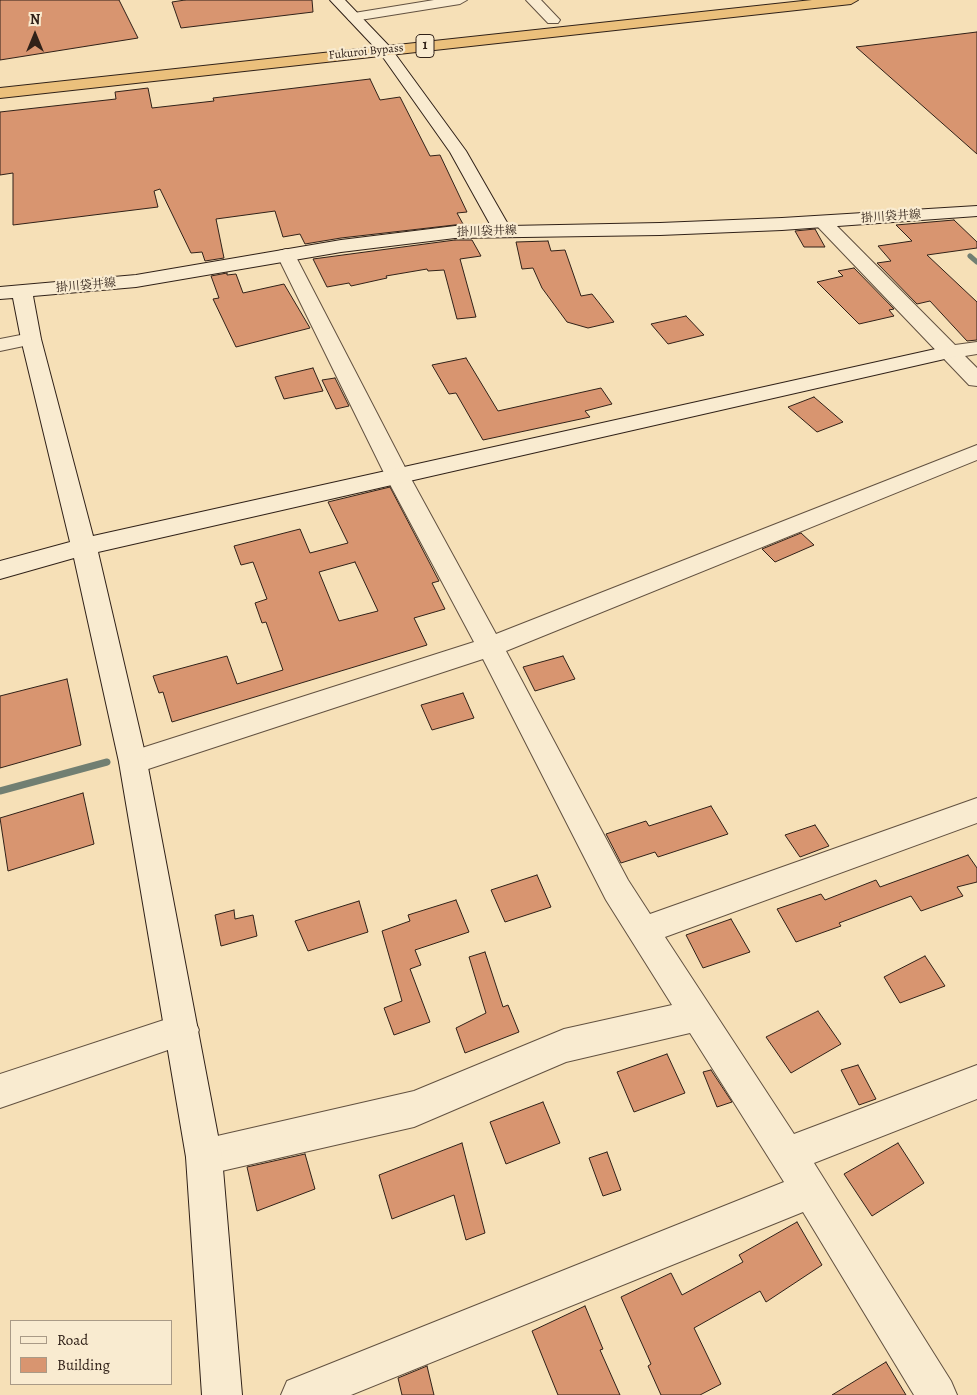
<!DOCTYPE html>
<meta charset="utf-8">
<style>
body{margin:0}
#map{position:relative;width:977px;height:1395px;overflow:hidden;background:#f6e0b7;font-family:Alegreya,serif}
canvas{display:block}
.legend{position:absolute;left:10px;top:1320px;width:162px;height:65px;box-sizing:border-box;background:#f9ebd0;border:1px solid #a99a86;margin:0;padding:6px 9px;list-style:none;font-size:15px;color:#302118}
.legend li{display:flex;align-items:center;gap:10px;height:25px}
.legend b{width:25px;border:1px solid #a99a86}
.north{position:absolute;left:10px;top:10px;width:50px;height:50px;-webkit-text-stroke:4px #f9ebd0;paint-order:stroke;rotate:0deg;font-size:14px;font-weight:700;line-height:20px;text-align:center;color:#302118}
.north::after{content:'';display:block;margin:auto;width:18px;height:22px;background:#302118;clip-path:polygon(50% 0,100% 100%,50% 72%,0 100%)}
</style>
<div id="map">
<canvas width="977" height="1395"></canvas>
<ul class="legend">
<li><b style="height:6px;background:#f9ebd0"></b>Road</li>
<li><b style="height:14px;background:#d89570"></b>Building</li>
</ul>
<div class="north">N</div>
</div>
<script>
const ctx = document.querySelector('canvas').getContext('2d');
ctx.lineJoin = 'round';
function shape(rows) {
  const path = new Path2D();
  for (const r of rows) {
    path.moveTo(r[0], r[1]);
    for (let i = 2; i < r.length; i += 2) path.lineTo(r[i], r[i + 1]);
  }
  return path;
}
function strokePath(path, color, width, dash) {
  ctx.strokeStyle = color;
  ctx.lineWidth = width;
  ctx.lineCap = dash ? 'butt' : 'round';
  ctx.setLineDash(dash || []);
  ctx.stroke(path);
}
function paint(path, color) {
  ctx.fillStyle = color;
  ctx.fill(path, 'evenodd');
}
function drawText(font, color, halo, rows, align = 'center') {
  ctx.font = font + ' Alegreya,"Noto Serif JP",serif';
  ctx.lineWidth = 4.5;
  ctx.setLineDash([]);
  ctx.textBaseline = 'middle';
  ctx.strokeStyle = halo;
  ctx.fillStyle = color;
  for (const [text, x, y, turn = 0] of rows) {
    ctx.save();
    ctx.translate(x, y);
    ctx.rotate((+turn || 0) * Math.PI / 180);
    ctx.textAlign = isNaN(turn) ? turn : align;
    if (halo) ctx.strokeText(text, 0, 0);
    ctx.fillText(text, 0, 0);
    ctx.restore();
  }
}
strokePath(shape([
 [970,256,977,262]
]), '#717f72', 5);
strokePath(shape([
 [0,791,107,762]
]), '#717f72', 7);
const building = shape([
 [0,0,119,0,138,38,0,60,0,0],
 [185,0,312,0,313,12,181,28,172,2,185,0],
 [977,32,977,154,856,47,977,32],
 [370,79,380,100,400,97,430,156,440,155,467,212,457,213,463,224,341,238,305,244,300,234,283,237,275,211,216,219,224,258,205,261,202,252,191,253,160,189,154,191,158,207,13,225,13,173,0,175,0,112,116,99,115,92,148,88,152,108,214,101,213,98,370,79],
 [954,220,977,242,977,248,927,255,977,302,977,340,967,341,930,301,917,304,877,263,891,261,878,246,912,241,896,225,954,220],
 [815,229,825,247,804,247,795,231,815,229],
 [455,240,472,240,481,256,460,259,476,317,457,319,444,270,428,271,427,269,386,276,387,278,351,286,349,283,327,287,313,259,455,240],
 [548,241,551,251,565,250,581,296,592,294,614,322,588,328,567,322,542,288,533,268,522,269,516,242,548,241],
 [854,268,894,309,889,310,894,316,859,324,817,282,843,276,838,271,854,268],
 [227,273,227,275,236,274,243,293,284,284,310,328,236,347,213,299,219,298,211,276,227,273],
 [686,316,704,335,668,344,651,324,686,316],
 [466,358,498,411,601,388,612,404,585,411,590,417,483,440,456,393,449,394,432,365,466,358],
 [313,368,323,391,284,399,275,377,313,368],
 [335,378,349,406,336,409,322,380,335,378],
 [814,397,843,422,817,432,788,407,814,397],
 [390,487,439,581,432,583,445,609,414,618,427,645,172,722,163,692,159,693,153,676,227,656,237,684,283,670,266,622,262,623,255,603,267,599,253,562,241,565,234,546,300,529,310,553,348,543,328,502,390,487],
 [355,562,378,611,339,621,319,572,355,562],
 [801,533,814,545,775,562,762,549,801,533],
 [563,656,575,679,535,691,523,667,563,656],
 [67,679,81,745,0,768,0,696,67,679],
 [463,693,474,718,432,730,421,705,463,693],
 [83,793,94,844,8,871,0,818,83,793],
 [711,806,728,834,658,857,655,852,621,863,606,834,646,821,649,826,711,806],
 [815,825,829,846,800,857,785,835,815,825],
 [968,855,977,868,977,882,957,887,963,896,921,911,911,896,839,923,841,926,796,942,777,909,821,894,825,900,876,880,880,887,968,855],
 [537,875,551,907,505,922,491,890,537,875],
 [456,900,469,932,415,950,421,965,410,969,430,1022,394,1035,384,1008,402,1001,382,931,410,921,408,915,456,900],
 [359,901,368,932,308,951,295,921,359,901],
 [234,910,235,919,253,915,257,936,221,946,215,915,234,910],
 [731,919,750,952,703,968,686,935,731,919],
 [485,952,503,1007,508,1005,519,1032,465,1053,456,1028,486,1013,469,957,485,952],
 [925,956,945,986,900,1003,884,977,925,956],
 [818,1011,841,1044,791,1073,766,1037,818,1011],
 [667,1054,685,1093,634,1112,617,1072,667,1054],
 [858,1065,876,1099,859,1105,841,1070,858,1065],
 [711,1070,732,1102,717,1107,703,1072,711,1070],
 [543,1102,560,1143,506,1164,490,1122,543,1102],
 [462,1143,485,1233,466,1240,454,1195,392,1219,379,1175,462,1143],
 [898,1143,924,1183,872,1216,844,1174,898,1143],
 [607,1152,621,1190,603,1196,589,1158,607,1152],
 [305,1154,315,1189,257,1211,247,1167,305,1154],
 [797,1222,822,1265,766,1302,760,1291,694,1328,721,1384,700,1395,661,1395,648,1366,651,1364,621,1297,671,1273,682,1295,743,1262,739,1255,797,1222],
 [585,1306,603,1349,600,1350,620,1395,558,1395,532,1331,585,1306],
 [886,1362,906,1395,832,1395,886,1362],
 [427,1366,434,1395,402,1395,398,1378,427,1366]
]);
paint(building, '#d89570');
strokePath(building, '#302118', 1);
const street = shape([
 [434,0,467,0,460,4,354,21,349,20,347,17,349,14,354,13,434,0],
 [526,0,541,0,560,20,558,23,548,23,526,0],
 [823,217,829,218,955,345,977,342,977,354,965,356,977,368,977,386,969,385,817,226,814,222,817,218,823,217],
 [286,249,293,251,295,255,409,475,496,634,977,445,977,460,506,651,628,880,650,914,977,798,977,823,665,937,794,1134,977,1065,977,1099,814,1163,951,1381,957,1395,914,1395,803,1212,351,1395,281,1395,287,1381,784,1182,690,1033,566,1062,414,1127,204,1175,191,1170,186,1157,191,1144,204,1139,414,1091,564,1029,672,1005,606,900,483,659,133,774,123,770,119,762,123,754,474,642,385,475,277,255,279,251,286,249],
 [31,333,38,335,41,339,38,343,0,351,0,339,31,333],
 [182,1014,194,1019,199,1030,194,1041,0,1108,0,1074,182,1014]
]);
const secondary = shape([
 [330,0,345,0,390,47,466,151,509,226,660,223,782,218,977,206,977,216,782,230,660,235,455,238,341,252,136,287,33,296,41,339,93,536,949,346,956,348,959,352,956,356,949,358,98,552,147,762,222,1157,242,1395,202,1395,186,1157,119,762,74,558,0,579,0,561,70,542,21,339,13,298,0,299,0,287,136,275,341,240,455,226,491,226,450,152,380,53,330,0]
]);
const highway = shape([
 [812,0,858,0,851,4,0,98,0,88,812,0]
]);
strokePath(street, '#625140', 2);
strokePath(secondary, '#302118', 2);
strokePath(highway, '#302118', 2);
paint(street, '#f9ebd0');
paint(secondary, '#f9ebd0');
paint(highway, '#ebc07c');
drawText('12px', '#302118', '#f9ebd0', [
 ["Fukuroi Bypass",366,52,-6],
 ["掛川袋井線",891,217,-4],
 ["掛川袋井線",487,232,-2],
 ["掛川袋井線",86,286,-5]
]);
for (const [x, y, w] of [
 [425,46,18]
]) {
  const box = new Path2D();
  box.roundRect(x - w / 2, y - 11.5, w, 23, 4);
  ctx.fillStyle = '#f9ebd0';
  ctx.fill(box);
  strokePath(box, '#302118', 1);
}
drawText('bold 14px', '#302118', null, [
 ["1",425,46]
]);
</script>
